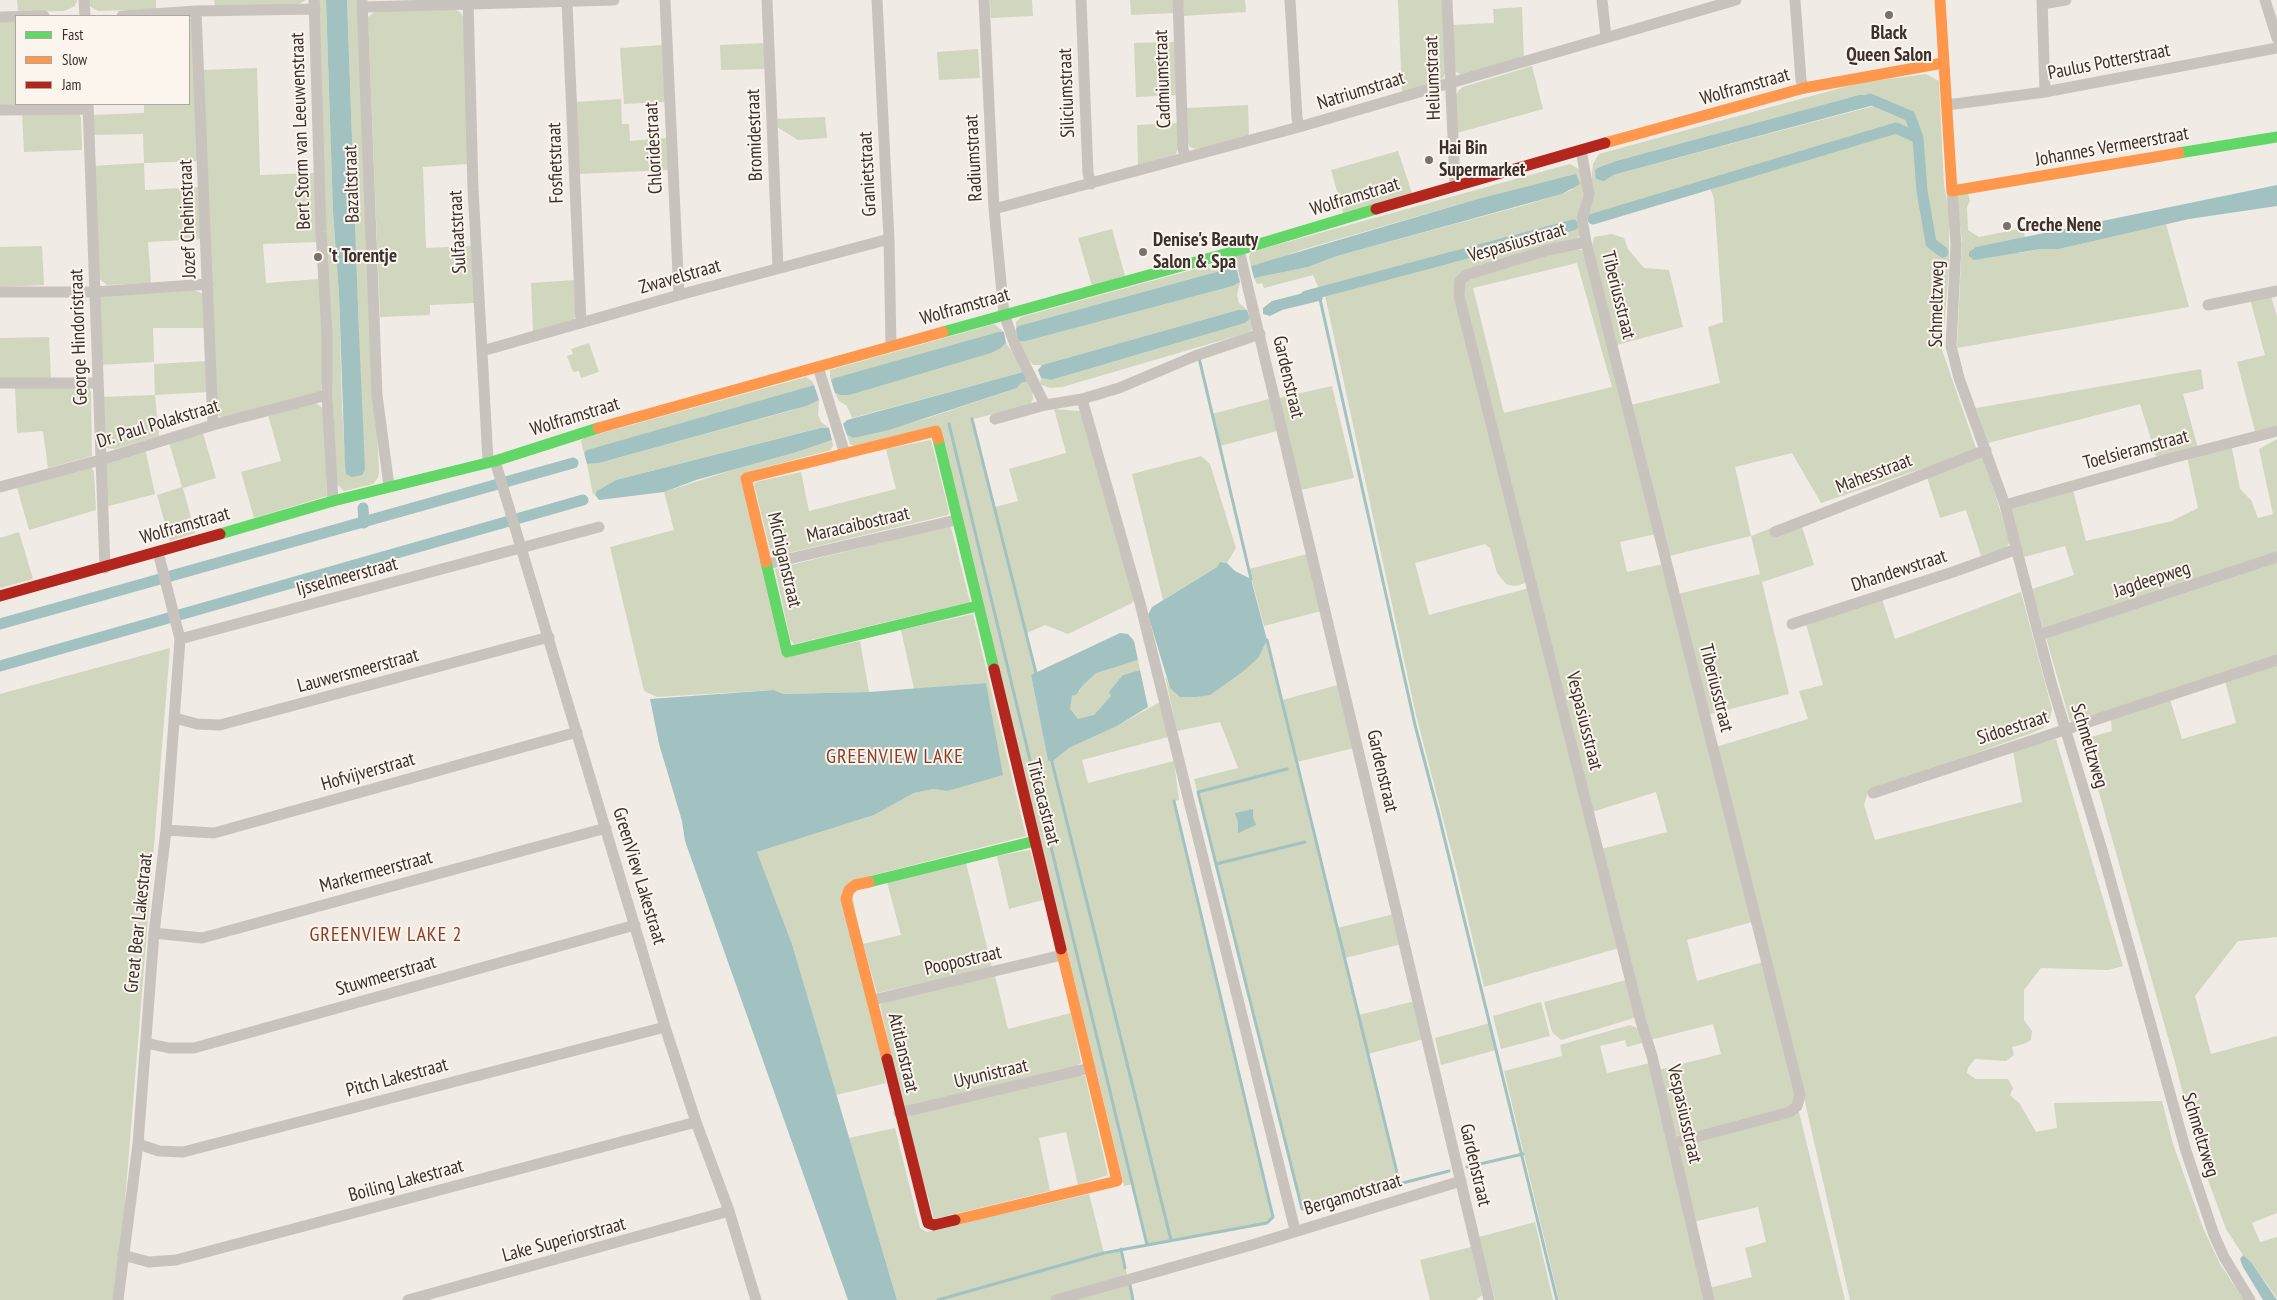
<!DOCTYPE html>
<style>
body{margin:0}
#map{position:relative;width:2277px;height:1300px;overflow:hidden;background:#f0ebe5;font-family:"PT Sans Narrow",sans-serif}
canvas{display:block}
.legend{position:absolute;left:15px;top:15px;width:175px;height:90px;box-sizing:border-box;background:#fbf5ee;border:1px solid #aea6a0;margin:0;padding:6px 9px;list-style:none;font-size:15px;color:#3b302b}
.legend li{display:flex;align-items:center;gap:10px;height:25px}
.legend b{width:25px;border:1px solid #aea6a0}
</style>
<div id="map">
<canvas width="2277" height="1300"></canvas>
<ul class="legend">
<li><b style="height:6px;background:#63d668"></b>Fast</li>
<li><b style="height:6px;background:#ff974d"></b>Slow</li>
<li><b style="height:6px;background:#b3261e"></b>Jam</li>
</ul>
</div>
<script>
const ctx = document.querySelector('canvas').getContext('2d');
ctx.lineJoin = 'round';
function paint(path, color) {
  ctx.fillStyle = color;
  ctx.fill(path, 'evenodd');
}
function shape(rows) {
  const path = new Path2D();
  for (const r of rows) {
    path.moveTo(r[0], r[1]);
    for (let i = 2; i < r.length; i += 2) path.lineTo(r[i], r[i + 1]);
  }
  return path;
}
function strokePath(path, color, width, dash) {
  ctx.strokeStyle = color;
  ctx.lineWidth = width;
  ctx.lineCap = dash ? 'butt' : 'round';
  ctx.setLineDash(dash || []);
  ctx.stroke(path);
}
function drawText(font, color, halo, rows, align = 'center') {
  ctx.font = font + ' "PT Sans Narrow",sans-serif';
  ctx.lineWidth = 4;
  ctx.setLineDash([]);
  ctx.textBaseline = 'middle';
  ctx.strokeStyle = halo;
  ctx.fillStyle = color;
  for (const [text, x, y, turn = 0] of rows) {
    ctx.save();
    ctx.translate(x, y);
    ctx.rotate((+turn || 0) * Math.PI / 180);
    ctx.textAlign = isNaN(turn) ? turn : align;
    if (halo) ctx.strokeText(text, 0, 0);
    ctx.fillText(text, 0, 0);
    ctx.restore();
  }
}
paint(shape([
 [17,0,77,0,75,6,64,11,18,12],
 [84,0,156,0,156,9,98,11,87,5],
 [214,0,306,0,297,5,215,7],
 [317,0,326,0,333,212,339,295,342,406,346,474,359,333,347,0,358,0,379,473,378,478,373,484,344,491,336,483],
 [990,0,1032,0,1033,16,991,18],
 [1130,0,1174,0,1175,13,1131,15],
 [1183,0,1245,0,1246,12,1184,16],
 [1398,0,1443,0,1445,73,1442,80,1436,84,1402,93],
 [1522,7,1524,60,1463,76,1455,71,1453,25,1494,23,1493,9],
 [454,8,462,14,464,20,468,164,423,167,426,248,472,246,475,303,430,305,430,315,380,317,368,17,377,10],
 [189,17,192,21,201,161,144,163,145,190,199,187,202,239,148,242,151,283,107,285,97,277,91,166,144,163,143,134,91,135,90,115,144,113,144,104,189,104],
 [16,20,16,104,67,104,0,105,0,21],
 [1175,42,1178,95,1136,97,1134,43],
 [764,43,765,69,721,70,720,45],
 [662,45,665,102,624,104,620,48],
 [978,49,980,78,939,80,937,52],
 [1532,66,1543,109,1457,133,1456,95,1459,90,1463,87],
 [257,68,260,175,314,173,318,242,263,244,266,283,319,279,324,353,321,393,225,419,216,414,203,70],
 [1926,74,1939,81,1944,185,1949,213,1949,270,1942,350,1976,448,1974,451,1821,503,1792,453,1735,467,1751,536,1799,517,1814,565,1762,582,1789,694,1707,715,1678,594,1760,574,1751,536,1669,556,1631,405,1720,383,1708,327,1723,322,1714,199,1709,185,1589,221,1588,212,1593,164,1599,154,1859,83],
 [1859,95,1870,95,1879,100,1878,103,1874,106,1613,175,1597,168,1616,161],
 [621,99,622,124,629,124,630,141,667,138,669,170,579,174,575,102],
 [1248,105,1249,136,1196,149,1190,147,1187,142,1186,108],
 [22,111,78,112,81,118,82,150,24,152],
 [825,117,827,138,798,140,777,127,776,119],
 [1178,123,1178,148,1176,154,1138,166,1137,125],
 [1398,151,1413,196,1344,216,1331,170],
 [1570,164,1581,170,1584,186,1579,216,1573,225,1579,228,1581,233,1577,238,1458,277,1526,583,1515,586,1506,584,1497,573,1490,548,1485,544,1415,563,1429,615,1529,588,1619,948,1484,987,1456,869,1416,715,1324,291,1319,289,1313,275,1264,288,1262,283,1257,284,1254,278,1308,267,1337,256,1525,205,1562,194,1574,189,1474,200,1301,250,1275,260,1251,266,1249,257,1251,252],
 [1968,193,1970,201,1967,207,1968,230,1979,237,2023,228,2025,238,1972,249,2020,253,2041,249,2059,249,2166,224,2189,307,1957,348,1962,240,1957,202,1959,194],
 [1112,229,1125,276,1092,286,1078,238],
 [1612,234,1624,238,1628,249,1644,268,1669,270,1683,327,1617,345,1592,247,1594,237],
 [42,246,44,285,0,287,0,247],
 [1575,248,1584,251,1656,534,1620,542,1627,572,1663,564,1752,922,1687,940,1697,981,1763,962,1796,1093,1793,1106,1678,1136,1676,1135,1658,1070,1721,1054,1713,1024,1650,1040,1601,849,1667,832,1656,792,1592,812,1462,292,1463,285,1472,275],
 [1577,263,1612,387,1504,413,1473,288],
 [1228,260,1237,270,1231,268,1018,326,1016,329,1016,322,1021,317],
 [574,280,576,316,572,322,533,332,531,283],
 [1240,282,1237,295,1239,303,1247,310,1238,310,1042,365,1033,365,1023,352,1019,341,1026,341,1233,286],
 [192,289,203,294,206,328,153,328,154,362,99,365,99,297],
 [2271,296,2277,317,2277,426,2255,431,2237,362,2265,355,2250,299],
 [1250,319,1252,330,1247,333,1062,387,1050,388,1040,384,1041,378,1051,380,1245,323],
 [994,324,1004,332,998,332,831,380,830,377,830,370],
 [49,337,51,378,0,379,0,338],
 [589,343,599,372,581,378,579,371,573,372,567,356,573,354,571,349],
 [1006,343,1015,356,1023,372,852,418,847,406,839,401,835,393,840,395,1001,348],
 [208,361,208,392,155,395,159,436,115,449,106,448,100,397,155,395,154,364],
 [2201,369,2204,389,2183,394,2198,448,2157,459,2140,404,1988,443,1976,408],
 [806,377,812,381,814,385,588,450,584,453,581,441,584,438],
 [1028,381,1032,389,1033,399,1030,405,973,419,995,507,1018,501,1009,469,1066,453,1054,409,1080,411,1084,417,1134,599,1132,603,1068,634,1045,625,1027,633,1036,673,1031,675,1048,759,1052,762,1069,748,1117,726,1160,702,1168,737,1082,760,1088,783,1174,761,1179,800,1174,801,1273,1217,1267,1223,1147,1245,1132,1184,1124,1186,940,427,854,446,850,444,847,435,853,438,925,419,1017,388,1021,383],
 [15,386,89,386,91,393,92,456,48,468,43,431,17,433],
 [1332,386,1354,478,1301,490,1279,398],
 [1269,399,1277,431,1220,446,1212,414],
 [819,400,818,415,821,422,829,428,819,428,616,480,593,495,587,464,599,463,793,410],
 [316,403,324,409,327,496,254,518,241,472,281,461,268,415],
 [203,433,216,478,183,488,195,533,170,541,157,495,182,487,169,442],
 [2277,439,2277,656,2076,722,2070,721,2032,589,2074,575,2065,546,2024,557,2011,510,2013,507,2073,490,2086,541,2172,521,2198,508,2187,457,2231,444,2240,489,2251,500,2258,518,2273,514,2259,449],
 [832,440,833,445,831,450,741,474,784,657,860,641,869,692,782,694,774,690,657,697,644,691,610,547,674,530,664,492,739,468,797,452],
 [931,440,949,512,948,515,772,557,754,485,756,482,801,472,809,511,896,489,886,449],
 [145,448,155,494,105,507,103,461],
 [1201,456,1210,464,1236,548,1227,563,1220,562,1217,567,1163,600,1132,474],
 [1981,456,1984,459,2010,542,2006,548,1981,556,1966,510,1940,518,1926,474],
 [90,464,94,472,96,510,29,530,16,484],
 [944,527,951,527,970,602,794,644,790,639,775,569],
 [19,532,33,579,0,588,0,538],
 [1307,554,1321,611,1264,626,1249,569],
 [2021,592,2052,709,2050,719,2043,728,2032,733,1889,784,1869,789,1864,805,1875,840,2022,802,2013,751,2056,739,2123,966,2108,970,2041,968,2024,990,2024,1020,2032,1031,2031,1040,2024,1044,2012,1047,2014,1055,2006,1061,1975,1059,1968,1068,1967,1073,1976,1079,2008,1079,2013,1088,2010,1095,2020,1104,2036,1132,2057,1128,2054,1103,2162,1101,2173,1144,2203,1228,2220,1264,2244,1300,1850,1300,1800,1080,1716,747,1808,719,1799,691,1823,685,1806,624,1881,596,1895,639],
 [973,614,1026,836,850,881,886,1083,836,1095,792,944,757,852,874,815,914,793,934,789,947,791,986,683,914,689,901,630],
 [1267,640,1282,700,1338,685,1354,748,1297,762,1337,928,1394,914,1402,944,1345,958,1359,1015,1415,1001,1424,1039,1368,1054,1400,1185,1302,1209,1194,779,1238,768,1220,722,1177,731,1165,676,1170,688,1259,657],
 [170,648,117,1300,0,1300,0,694],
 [1138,660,1140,670,1123,675,1112,696,1094,715,1084,719,1078,719,1073,716,1070,709,1072,696,1080,691,1081,686,1096,672],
 [2277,664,2277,937,2238,941,2195,996,2211,1054,2277,1036,2277,1213,2252,1223,2260,1242,2277,1237,2277,1298,2251,1262,2243,1255,2226,1229,2197,1150,2176,1066,2084,739,2112,731,2111,720,2170,699,2182,739,2236,723,2225,681],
 [1030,850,1043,900,1009,909,997,856],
 [966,863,992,967,877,993,863,944,901,935,887,882],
 [995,976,1008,1029,1071,1013,1081,1063,1075,1067,907,1107,903,1106,880,1005,885,1002],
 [1626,980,1635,1013,1634,1018,1561,1040,1552,1032,1544,1002],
 [1541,1002,1550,1036,1501,1049,1493,1016],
 [1490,1023,1496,1050,1441,1065,1435,1038],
 [1630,1025,1639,1029,1642,1043,1627,1047,1625,1040,1600,1046,1607,1073,1650,1063,1706,1300,1559,1300,1504,1071,1562,1056,1560,1045],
 [1079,1075,1085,1076,1108,1175,1078,1185,1066,1132,1039,1138,1050,1191,934,1219,906,1119,909,1115],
 [1796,1109,1799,1112,1845,1300,1713,1300,1709,1288,1752,1277,1745,1248,1766,1242,1758,1207,1693,1222,1677,1146],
 [895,1128,920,1228,927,1232,1089,1194,1104,1253,1121,1249,1133,1300,897,1300,849,1138],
 [1535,1222,1553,1300,1495,1300,1479,1237],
 [1471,1247,1482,1295,1476,1300,1430,1300,1420,1260]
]), '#d1d6bf');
paint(shape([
 [326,0,347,0,359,333,365,470,362,475,352,477,346,474,345,466,339,295,333,212],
 [1859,95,1870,95,1879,100,1878,104,1613,175,1604,181,1596,179,1595,171,1597,168,1616,161],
 [1576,174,1580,184,1562,194,1337,256,1308,267,1254,278,1251,266,1474,200],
 [2277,185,2277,206,2189,219,2059,249,2041,249,1974,260,1969,256,1969,252,1976,247],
 [1231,268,1237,270,1240,282,1233,286,1026,341,1019,341,1017,337,1016,329,1018,326],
 [1319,289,1323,299,1319,301,1282,310,1270,316,1263,314,1263,308,1272,301],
 [1238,310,1247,310,1250,319,1245,323,1051,380,1041,378,1038,370,1042,365],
 [998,332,1004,332,1006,343,1001,348,991,353,849,395,840,395,835,393,833,387,831,380,835,378],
 [1023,372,1028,381,1021,383,1017,388,889,430,853,438,847,435,843,424,847,420],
 [814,385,819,400,806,406,599,463,587,464,584,453,587,450],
 [820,428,829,428,832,440,797,452,696,480,664,492,599,500,595,495,597,491,616,480],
 [1220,562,1227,563,1235,571,1251,579,1267,640,1259,657,1245,670,1210,695,1196,697,1180,697,1170,688,1148,615,1152,607,1217,567],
 [1120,633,1128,634,1134,641,1138,660,1096,673,1082,686,1077,694,1072,696,1070,709,1078,719,1094,715,1111,696,1109,692,1123,675,1140,670,1148,707,1117,726,1069,748,1052,762,1048,760,1031,675],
 [986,683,1003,775,947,791,934,789,914,793,874,815,757,852,792,944,897,1300,848,1300,685,841,682,821,659,744,650,699,774,690,783,694,869,692],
 [1253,809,1253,817,1256,825,1238,833,1238,822,1235,813],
 [2243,1255,2251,1262,2277,1300,2263,1300,2243,1267,2240,1259]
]), '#a1c2c1');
strokePath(shape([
 [1320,299,1415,725,1438,812,1557,1300],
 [1199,358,1251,579],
 [972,419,1036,673],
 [949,424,1147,1245],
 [1267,640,1400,1185],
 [1052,762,1171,1240],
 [1287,769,1198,792,1302,1209,1449,1171],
 [1216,864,1305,842],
 [1467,1167,1523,1154],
 [1121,1249,1125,1268],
 [1130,1285,1133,1300],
 [938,1300,1104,1253,1267,1223,1273,1217,1174,801]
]), '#a1c2c1', 3);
strokePath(shape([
 [1865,101,1870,99,1910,116,1918,138,1922,191,1931,243,1943,252],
 [1593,219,1896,128,1918,138],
 [1306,296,1573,225],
 [363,508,364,523],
 [0,624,573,463],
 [0,666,583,500]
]), '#a1c2c1', 11);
strokePath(shape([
 [84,0,85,16],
 [314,0,321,232,327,334,327,395,333,501],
 [362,0,377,395,389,486],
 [468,0,473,189,488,461],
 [665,0,679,295],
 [767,0,778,268],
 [877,0,889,239,891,346],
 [984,0,994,209,1004,314,1015,345,1045,405,1082,399,1140,603,1295,1230],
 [1081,0,1088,173,1091,184],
 [1178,0,1183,149,1185,157],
 [1290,0,1297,118,1299,127],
 [1447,0,1455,185],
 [1602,0,1606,37],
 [1795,0,1801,80,1804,88],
 [2042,0,2045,92],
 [2265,0,2277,38],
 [567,2,581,323],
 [2042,4,2066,0],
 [363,7,614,0],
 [196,11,213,425],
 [122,16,196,11,315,9],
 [0,17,44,16],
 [88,104,105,568],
 [1947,105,2045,92,2277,48],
 [0,110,88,109],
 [1581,150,1589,194,1582,220,1586,242,1800,1095,1797,1106,1790,1112,1673,1143],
 [1952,191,1956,244,1951,346,1959,378,2005,505,2051,682,2102,850,2186,1151,2214,1235,2224,1257,2250,1300],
 [994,209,1299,127,1736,0],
 [1586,242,1548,250,1466,275,1460,281,1459,296,1641,1022,1652,1056,1709,1300],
 [1239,250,1489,1300],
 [0,292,95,292,208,284],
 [2208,305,2277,291],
 [482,351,679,295,889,239],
 [818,367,845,454],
 [0,383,98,383],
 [1082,399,1119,388,1195,356,1260,334],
 [995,419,1045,405],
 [495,461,665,1027,696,1122,729,1211,756,1300],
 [0,487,100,460,213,425,327,395],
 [2005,505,2172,458,2277,431],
 [1775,532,1986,450],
 [767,564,956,520],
 [1792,624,1953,572,2017,549],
 [2039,635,2277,557],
 [180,639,599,527],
 [175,718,197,724,220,725,549,637],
 [1873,793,2277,660],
 [166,830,214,833,577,732],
 [154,933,202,938,606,828],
 [873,1000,1062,955],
 [146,1043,169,1048,194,1048,635,925],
 [899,1113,1090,1068],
 [138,1144,159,1151,183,1152,665,1027],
 [123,1255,149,1262,176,1260,696,1122],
 [118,1300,138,1144,154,933,166,830,180,639,158,552],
 [408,1300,729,1211],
 [1056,1300,1255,1244,1461,1181]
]), '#c9c3be', 11);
strokePath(shape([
 [2179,153,2277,137],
 [943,332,1239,250,1376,209],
 [938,439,994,669],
 [220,534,333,501,495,461,598,428],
 [766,562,787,652,977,606],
 [869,882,1035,841]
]), '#63d668', 11);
strokePath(shape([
 [1940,0,1952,191,2179,153],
 [1605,143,1804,88,1943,63],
 [598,428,943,332],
 [766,562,746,478,936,431,938,439],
 [869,882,855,885,849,890,846,899,887,1059],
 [955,1220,1117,1181,1061,949]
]), '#ff974d', 11);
strokePath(shape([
 [1376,209,1605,143],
 [0,596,220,534],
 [994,669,1061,949],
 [887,1059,928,1223,934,1225,955,1220]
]), '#b3261e', 11);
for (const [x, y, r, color] of [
 [1889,15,5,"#7a716c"],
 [1429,160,5,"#7a716c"],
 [2007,226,5,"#7a716c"],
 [1143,252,5,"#7a716c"],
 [318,257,5,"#7a716c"]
]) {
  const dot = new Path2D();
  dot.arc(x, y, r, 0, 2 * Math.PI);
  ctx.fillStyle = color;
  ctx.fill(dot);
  strokePath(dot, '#fbf5ee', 2);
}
drawText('bold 19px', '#3b302b', '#fbf5ee', [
 ["Black",1889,34,"center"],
 ["Queen Salon",1889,56,"center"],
 ["Hai Bin",1439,149],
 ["Supermarket",1439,171],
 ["Creche Nene",2017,226],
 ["Denise's Beauty",1153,241],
 ["Salon & Spa",1153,263],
 ["'t Torentje",328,257]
], 'left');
drawText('19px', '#3b302b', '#fbf5ee', [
 ["Paulus Potterstraat",2109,62,-11],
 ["Heliumstraat",1433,78,-92],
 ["Cadmiumstraat",1163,79,-92],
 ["Wolframstraat",1745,87,-16],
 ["Natriumstraat",1361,91,-17],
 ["Siliciumstraat",1067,93,-92],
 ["Bert Storm van Leeuwenstraat",301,131,-92],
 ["Bromidestraat",755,135,-92],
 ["Johannes Vermeerstraat",2112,147,-10],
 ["Chloridestraat",654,148,-93],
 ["Radiumstraat",974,158,-93],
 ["Fosfietstraat",556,163,-92],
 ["Granietstraat",868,174,-93],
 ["Bazaltstraat",352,184,-92],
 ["Wolframstraat",1355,197,-17],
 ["Jozef Chehinstraat",188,219,-92],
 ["Sulfaatstraat",458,232,-93],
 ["Vespasiusstraat",1517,243,-16],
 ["Zwavelstraat",680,277,-16],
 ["Tiberiusstraat",1618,295,76],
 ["Schmeltzweg",1937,304,-89],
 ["Wolframstraat",965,307,-16],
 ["George Hindoristraat",79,337,-92],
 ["Gardenstraat",1288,377,77],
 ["Wolframstraat",575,417,-17],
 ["Dr. Paul Polakstraat",158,424,-17],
 ["Toelsieramstraat",2136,450,-15],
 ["Mahesstraat",1874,474,-21],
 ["Maracaibostraat",858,525,-13],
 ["Wolframstraat",185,526,-16],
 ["Michiganstraat",784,560,77],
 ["Dhandewstraat",1899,571,-18],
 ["Ijsselmeerstraat",347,577,-15],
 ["Jagdeepweg",2152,580,-18],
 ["Lauwersmeerstraat",358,671,-15],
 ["Tiberiusstraat",1716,688,76],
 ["Vespasiusstraat",1584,721,76],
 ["Sidoestraat",2013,728,-18],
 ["Schmeltzweg",2089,746,73],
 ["Gardenstraat",1382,771,77],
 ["Hofvijverstraat",368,772,-16],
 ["Titicacastraat",1043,802,76],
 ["Markermeerstraat",376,872,-15],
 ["GreenView Lakestraat",639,876,73],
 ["Great Bear Lakestraat",139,923,-84],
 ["Poopostraat",963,961,-13],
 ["Stuwmeerstraat",386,976,-16],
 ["Atitlanstraat",903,1053,77],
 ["Uyunistraat",991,1074,-13],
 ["Pitch Lakestraat",397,1078,-15],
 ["Vespasiusstraat",1684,1114,77],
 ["Schmeltzweg",2200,1135,73],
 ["Gardenstraat",1475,1165,77],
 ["Boiling Lakestraat",406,1181,-15],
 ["Bergamotstraat",1353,1195,-17],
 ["Lake Superiorstraat",564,1240,-15]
]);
ctx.letterSpacing = '1px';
drawText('20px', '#8c3b22', '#fbf5ee', [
 ["GREENVIEW LAKE",895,757],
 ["GREENVIEW LAKE 2",386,935]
]);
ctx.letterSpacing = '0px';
</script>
